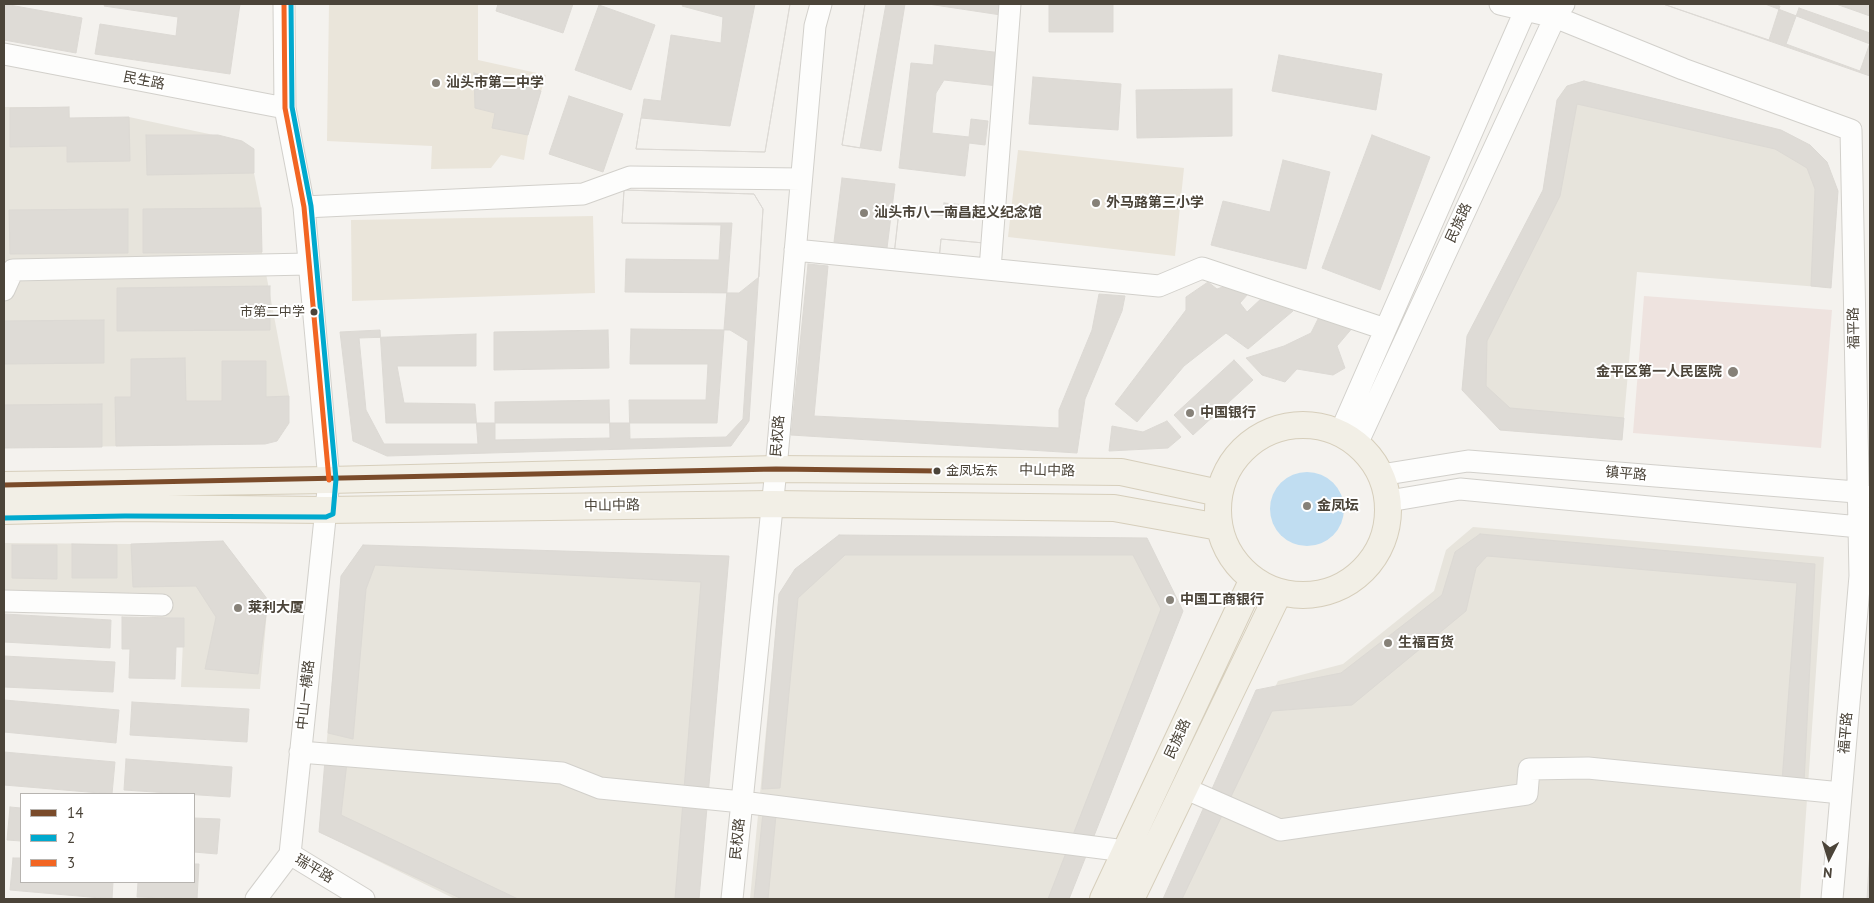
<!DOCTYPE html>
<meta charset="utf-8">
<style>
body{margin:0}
#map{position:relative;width:1874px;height:903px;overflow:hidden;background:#f4f2ee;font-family:"PT Sans",sans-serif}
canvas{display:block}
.frame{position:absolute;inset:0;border:5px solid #4b4439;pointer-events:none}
.legend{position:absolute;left:20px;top:793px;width:175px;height:90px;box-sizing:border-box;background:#fff;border:1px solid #b7b4b0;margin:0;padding:6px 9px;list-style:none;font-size:15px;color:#4b4439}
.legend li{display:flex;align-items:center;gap:10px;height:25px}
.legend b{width:25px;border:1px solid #b7b4b0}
.north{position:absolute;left:1804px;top:833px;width:50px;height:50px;-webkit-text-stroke:4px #fff;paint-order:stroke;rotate:185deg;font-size:14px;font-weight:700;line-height:20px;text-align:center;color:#4b4439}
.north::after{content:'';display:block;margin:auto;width:18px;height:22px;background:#4b4439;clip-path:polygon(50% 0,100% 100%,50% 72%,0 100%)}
</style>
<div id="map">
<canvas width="1874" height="903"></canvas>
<div class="frame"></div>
<ul class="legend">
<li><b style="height:6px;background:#7a4b2a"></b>14</li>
<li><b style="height:6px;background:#00a9ce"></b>2</li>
<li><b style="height:6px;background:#f26522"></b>3</li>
</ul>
<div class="north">N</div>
</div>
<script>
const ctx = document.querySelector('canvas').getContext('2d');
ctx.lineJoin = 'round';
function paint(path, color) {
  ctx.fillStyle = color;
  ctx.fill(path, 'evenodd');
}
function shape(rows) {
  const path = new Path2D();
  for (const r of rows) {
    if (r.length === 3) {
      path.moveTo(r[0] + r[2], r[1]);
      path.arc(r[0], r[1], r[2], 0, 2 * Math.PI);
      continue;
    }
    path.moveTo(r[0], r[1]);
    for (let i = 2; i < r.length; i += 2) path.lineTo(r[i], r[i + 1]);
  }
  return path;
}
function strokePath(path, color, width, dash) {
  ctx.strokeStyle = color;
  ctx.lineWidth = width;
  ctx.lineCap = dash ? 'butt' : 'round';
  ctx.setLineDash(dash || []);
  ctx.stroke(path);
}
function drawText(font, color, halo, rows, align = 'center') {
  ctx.font = font + ' "PT Sans","Noto Sans SC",sans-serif';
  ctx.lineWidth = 4;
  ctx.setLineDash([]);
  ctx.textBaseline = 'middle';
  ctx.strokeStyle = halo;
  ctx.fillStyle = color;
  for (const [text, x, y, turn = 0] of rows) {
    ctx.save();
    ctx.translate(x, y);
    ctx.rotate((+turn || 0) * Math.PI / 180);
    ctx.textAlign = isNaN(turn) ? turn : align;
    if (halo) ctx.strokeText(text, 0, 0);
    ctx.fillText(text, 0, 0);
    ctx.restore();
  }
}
paint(shape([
 [1584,81,1781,130,1810,145,1827,162,1838,191,1831,288,1637,272,1622,440,1500,430,1462,390,1467,336,1543,190,1557,100,1567,86],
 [4,107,69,107,70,118,129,117,242,141,254,149,254,173,261,208,262,252,289,396,265,444,4,448],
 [1473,527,1824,557,1800,899,1172,899,1278,681,1343,664,1434,591,1446,550],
 [839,535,1147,538,1183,611,1069,899,750,899,779,594,795,569],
 [223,541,268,600,260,689,181,687,184,618,4,610,4,543,131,544],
 [363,545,729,556,699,899,455,899,319,832,341,576]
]), '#e7e4dc');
paint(shape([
 [329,4,478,4,478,60,546,75,528,135,524,160,501,155,491,168,431,169,432,146,327,141],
 [1018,150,1184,168,1175,256,1008,237],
 [593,216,595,293,352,301,351,220]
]), '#eae5da');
paint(shape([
 [1644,296,1832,310,1821,448,1633,433]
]), '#eee3df');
paint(shape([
 [1307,509,37]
]), '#c0ddf1');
const building = shape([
 [4,4,82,18,76,53,4,40,4,4],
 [105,4,240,4,230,74,95,54,100,24,176,36,178,17,104,6,105,4],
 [498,4,573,4,563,33,496,11,498,4],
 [683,4,790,4,765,152,636,149,644,99,661,101,671,35,721,43,723,17,682,6,683,4],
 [755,4,790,4,765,152,636,149,641,118,730,126,755,4],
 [865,4,905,4,881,151,842,145,865,4],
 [865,4,886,4,860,148,842,145,865,4],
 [928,4,1003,4,1001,15,928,4],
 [1049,4,1113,4,1113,32,1049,32,1049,4],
 [1663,4,1773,4,1780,6,1769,40,1663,4],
 [1663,4,1765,4,1870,44,1870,76,1663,4],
 [1836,4,1870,4,1870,16,1836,4],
 [599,5,655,25,631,90,575,70,599,5],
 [1799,8,1870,33,1870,43,1860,71,1786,44,1799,8],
 [935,45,1002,53,998,86,944,80,936,93,932,133,969,137,971,119,988,121,985,145,969,143,965,176,899,168,911,63,933,65,935,45],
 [1279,55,1382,74,1376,110,1272,91,1279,55],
 [474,73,541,91,528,135,492,128,495,113,475,108,474,73],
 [1033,77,1121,84,1118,130,1029,124,1033,77],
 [1584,81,1781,130,1810,145,1827,162,1838,191,1831,288,1811,286,1815,189,1807,168,1775,149,1577,104,1560,196,1487,341,1486,386,1510,408,1624,418,1622,440,1500,430,1462,390,1467,336,1543,190,1557,100,1567,86,1584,81],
 [1232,89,1232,136,1137,138,1136,90,1232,89],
 [569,96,623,114,603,172,549,154,569,96],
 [69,107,69,118,129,117,130,161,67,162,67,146,10,147,10,108,69,107],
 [146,135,218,135,242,141,254,149,254,173,147,175,146,135],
 [1372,135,1430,157,1380,290,1322,268,1372,135],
 [1283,160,1330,172,1306,269,1211,245,1223,201,1270,212,1283,160],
 [842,178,895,184,887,248,834,242,842,178],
 [624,190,754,194,763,209,759,277,739,293,625,292,626,259,719,260,721,225,622,223,624,190],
 [624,190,754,194,763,209,749,421,731,446,387,456,353,441,340,332,380,330,386,423,717,423,732,223,622,223,624,190],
 [944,203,988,207,984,243,941,239,939,260,894,255,899,211,943,215,944,203],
 [261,208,262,252,143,253,143,209,261,208],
 [128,209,128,253,10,254,9,210,128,209],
 [899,211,987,220,984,243,941,239,939,260,894,255,899,211],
 [808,264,828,266,814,416,1059,428,1059,410,1092,330,1099,294,1125,296,1122,311,1085,399,1077,453,791,435,808,264],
 [1208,282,1217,289,1228,285,1248,294,1240,303,1247,312,1264,296,1293,311,1248,349,1226,333,1184,366,1137,422,1115,404,1186,310,1186,297,1208,282],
 [270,286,270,330,117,331,117,288,270,286],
 [1320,315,1354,326,1337,346,1345,368,1333,375,1297,369,1285,382,1262,375,1246,358,1284,346,1311,333,1320,315],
 [104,320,104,363,4,364,4,321,104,320],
 [631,329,730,330,748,341,743,419,726,437,630,439,629,400,706,400,708,364,630,364,631,329],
 [608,330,609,368,494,370,494,332,608,330],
 [476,334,476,366,397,366,404,403,475,404,478,444,384,444,366,410,359,338,476,334],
 [185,358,186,401,222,401,222,361,266,361,266,397,289,396,289,423,277,441,265,444,116,446,115,397,131,397,131,359,185,358],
 [1234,360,1253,380,1193,435,1174,415,1234,360],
 [609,400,610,438,495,440,495,402,609,400],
 [102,404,102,447,4,448,4,405,102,404],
 [1167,421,1181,437,1168,448,1109,451,1112,426,1143,432,1167,421],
 [1480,534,1815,564,1804,783,1782,781,1797,583,1487,556,1476,568,1466,611,1352,705,1272,711,1182,899,1163,899,1256,690,1341,673,1442,595,1455,552,1480,534],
 [839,535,1147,538,1183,611,1069,899,1048,899,1161,609,1133,555,845,555,798,598,780,788,762,789,779,594,795,569,839,535],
 [223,541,268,600,258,674,205,669,216,617,196,586,133,587,131,544,223,541],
 [72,544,117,545,117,578,72,578,72,544],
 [12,545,57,545,57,579,12,578,12,545],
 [363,545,729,556,699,899,675,899,701,582,375,565,366,589,353,739,328,733,341,576,363,545],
 [4,614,111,620,110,648,4,642,4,614],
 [122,617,184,618,184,647,176,647,175,679,129,678,130,649,122,649,122,617],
 [4,656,115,662,113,692,4,687,4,656],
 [4,700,119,710,116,743,4,732,4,700],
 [132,702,249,709,247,742,130,735,132,702],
 [4,752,115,762,112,794,4,785,4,752],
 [126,759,232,767,230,797,124,790,126,759],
 [325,760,347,762,341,815,518,899,462,899,319,832,325,760],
 [10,807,21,808,21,841,7,840,10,807],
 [763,813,776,815,768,899,754,899,763,813],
 [194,818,220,819,217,854,194,852,194,818],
 [1870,849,1870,899,1867,899,1870,849],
 [13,858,21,858,21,882,113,882,112,899,10,890,13,858],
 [194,864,199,864,197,899,137,897,138,882,194,882,194,864]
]);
paint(building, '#dedbd6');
strokePath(building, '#dcd9d4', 1);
const minor = shape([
 [1500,4,1555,17,1683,69,1851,130,1860,576,1832,899],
 [4,54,285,108],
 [304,207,583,194,630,177,801,179],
 [795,250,1159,286,1202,268,1385,329],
 [990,269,1010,4],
 [4,290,13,270,309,264],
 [1340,433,1528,4],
 [1357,444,1555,17,1564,4],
 [1381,475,1468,461,1856,492,1868,497],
 [1389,501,1460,489,1870,528],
 [4,601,162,605],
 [300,752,562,773,600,788,742,802,1125,851],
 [1184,788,1280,830,1527,794,1529,769,1588,768,1841,793],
 [290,854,364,899],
 [256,899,290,854,329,480,304,207,285,108,284,4],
 [732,899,776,469,815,26,821,4]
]);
const major = shape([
 [1303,510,85],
 [4,485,329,480,776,469,1029,471,1121,472,1219,493],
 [4,511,125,508,326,510,772,504,1114,508,1219,527],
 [1103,899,1253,579],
 [1131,899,1279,592]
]);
strokePath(minor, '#d2d0cb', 23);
strokePath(major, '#d6cebb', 28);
strokePath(minor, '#fdfdfc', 21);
strokePath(major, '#f2efe6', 26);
strokePath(shape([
 [4,485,776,469,938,471]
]), '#7a4b2a', 5);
strokePath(shape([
 [4,518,125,516,326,517,333,514,336,479,311,206,292,107,291,4]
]), '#00a9ce', 5);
strokePath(shape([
 [284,4,285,108,304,207,329,480]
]), '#f26522', 5);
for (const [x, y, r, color] of [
 [436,83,5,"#868178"],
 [1096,203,5,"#868178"],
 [864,213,5,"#868178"],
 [314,312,4.5,"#4b4439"],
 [1733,372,6,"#868178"],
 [1190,413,5,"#868178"],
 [937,471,4.5,"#4b4439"],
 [1307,506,5,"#868178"],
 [1170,600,5,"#868178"],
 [238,608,5,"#868178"],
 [1388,643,5,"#868178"]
]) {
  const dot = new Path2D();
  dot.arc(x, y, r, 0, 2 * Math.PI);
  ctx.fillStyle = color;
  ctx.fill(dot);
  strokePath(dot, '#fff', 2);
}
drawText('13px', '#4b4439', '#fff', [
 ["市第二中学",305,312],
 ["金凤坛东",946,471,"left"]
], 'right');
drawText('14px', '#4b4439', '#fff', [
 ["民生路",144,81,11],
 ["民族路",1459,223,-65],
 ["福平路",1854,328,-91],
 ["民权路",778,436,-85],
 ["中山中路",1047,471,1],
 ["镇平路",1626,474,5],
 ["中山中路",612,506,-1],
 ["中山一横路",306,695,-84],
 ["福平路",1846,733,-85],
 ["民族路",1178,739,-65],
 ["民权路",738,839,-84],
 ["瑞平路",314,869,31]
]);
drawText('bold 14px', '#4b4439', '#fff', [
 ["汕头市第二中学",446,83],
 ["外马路第三小学",1106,203],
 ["汕头市八一南昌起义纪念馆",874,213],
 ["金平区第一人民医院",1722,372,"right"],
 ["中国银行",1200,413],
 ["金凤坛",1317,506],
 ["中国工商银行",1180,600],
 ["莱利大厦",248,608],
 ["生福百货",1398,643]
], 'left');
</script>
